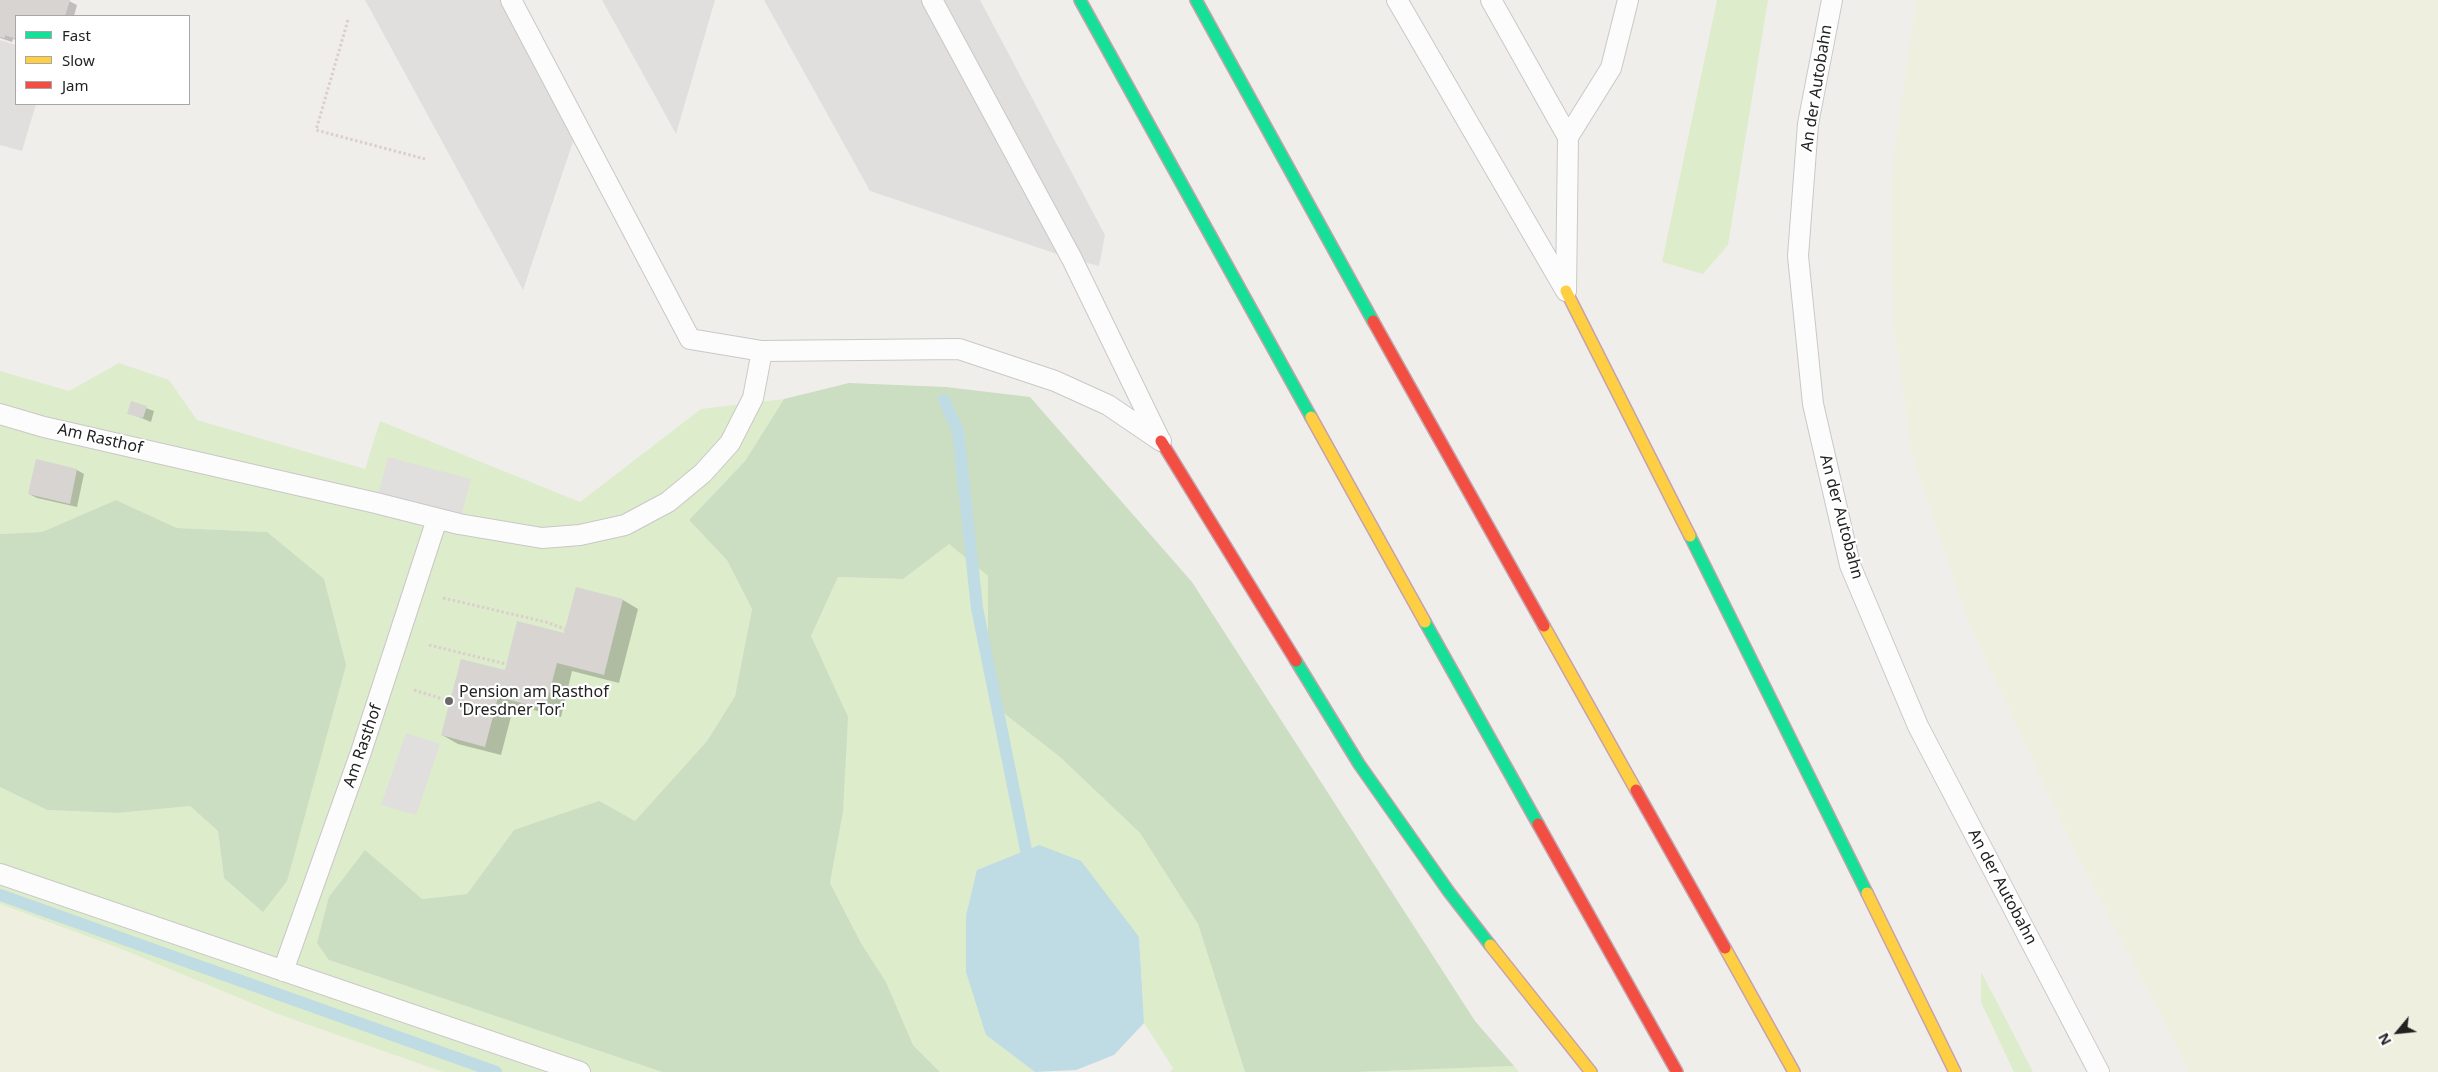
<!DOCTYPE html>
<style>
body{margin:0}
#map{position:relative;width:2438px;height:1072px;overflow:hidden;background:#f0eeeb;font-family:"Noto Sans",sans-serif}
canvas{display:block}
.legend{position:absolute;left:15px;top:15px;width:175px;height:90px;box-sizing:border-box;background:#fff;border:1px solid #a7a7a7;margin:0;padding:6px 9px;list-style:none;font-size:15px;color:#222}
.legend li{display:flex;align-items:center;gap:10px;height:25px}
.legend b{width:25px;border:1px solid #a7a7a7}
.north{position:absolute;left:2373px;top:1007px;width:50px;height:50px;-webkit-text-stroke:4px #fff;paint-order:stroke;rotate:242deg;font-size:14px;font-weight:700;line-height:20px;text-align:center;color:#222}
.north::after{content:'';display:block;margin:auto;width:18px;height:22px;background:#222;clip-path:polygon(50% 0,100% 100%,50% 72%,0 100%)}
</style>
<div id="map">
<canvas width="2438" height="1072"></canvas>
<ul class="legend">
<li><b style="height:6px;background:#16e098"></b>Fast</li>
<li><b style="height:6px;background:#ffcf43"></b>Slow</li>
<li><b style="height:6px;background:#f24e42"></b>Jam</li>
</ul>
<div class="north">N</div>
</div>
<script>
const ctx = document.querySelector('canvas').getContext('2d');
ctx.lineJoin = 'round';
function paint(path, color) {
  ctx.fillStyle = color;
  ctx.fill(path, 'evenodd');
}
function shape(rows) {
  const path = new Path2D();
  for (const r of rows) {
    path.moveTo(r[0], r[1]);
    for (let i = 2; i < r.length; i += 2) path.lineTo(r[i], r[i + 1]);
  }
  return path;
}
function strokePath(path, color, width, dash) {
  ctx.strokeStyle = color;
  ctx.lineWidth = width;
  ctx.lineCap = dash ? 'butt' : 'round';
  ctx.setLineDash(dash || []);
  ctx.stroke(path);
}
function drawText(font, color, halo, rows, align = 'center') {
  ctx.font = font + ' "Noto Sans",sans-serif';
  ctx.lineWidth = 4.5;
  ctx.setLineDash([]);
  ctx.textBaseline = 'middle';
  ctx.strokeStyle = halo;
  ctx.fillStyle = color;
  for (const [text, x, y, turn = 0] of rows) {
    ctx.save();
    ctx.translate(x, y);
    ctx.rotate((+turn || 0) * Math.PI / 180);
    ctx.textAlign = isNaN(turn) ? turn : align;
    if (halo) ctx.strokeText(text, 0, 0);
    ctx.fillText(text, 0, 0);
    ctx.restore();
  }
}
paint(shape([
 [1916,0,2438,0,2438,1072,2190,1072,2075,851,1969,623,1912,453,1893,323,1891,179],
 [0,904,119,948,278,1014,443,1072,0,1072]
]), '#efefdf');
paint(shape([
 [1717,0,1768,0,1728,245,1703,274,1662,262],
 [119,363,169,380,197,420,365,469,380,421,580,502,701,409,784,399,745,461,689,520,727,559,752,609,735,696,707,741,635,821,514,830,467,894,422,899,329,960,662,1072,443,1072,278,1014,119,948,0,904,0,787,47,810,118,813,190,806,218,831,224,878,267,532,177,528,116,500,42,532,0,534,0,371,69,391],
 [948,543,988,576,988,654,1001,711,1060,757,1140,833,1198,924,1245,1072,1170,1072,1173,1068,1144,1023,1139,937,1039,845,977,870,986,1035,1035,1072,940,1072,913,1045,886,982,861,943,830,883,843,812,811,636,838,577,903,579],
 [1981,972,1997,1002,2033,1072,2014,1072,1981,1002],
 [1514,1066,1519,1072,1357,1072]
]), '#ddeccb');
paint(shape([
 [849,383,946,387,1030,397,1192,582,1475,1021,1514,1066,1357,1072,1245,1072,1198,924,1140,833,1060,757,1001,711,988,654,988,576,949,544,903,579,838,577,811,636,848,717,843,812,830,883,861,943,886,982,913,1045,940,1072,662,1072,329,960,317,943,329,897,365,850,422,899,467,894,514,830,599,801,635,821,707,741,735,696,752,609,727,560,689,520,745,461,784,399],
 [116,500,177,528,267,532,324,579,346,665,287,881,263,912,224,878,218,831,190,806,118,813,47,810,0,787,0,534,42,532]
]), '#cbdec1');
paint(shape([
 [365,0,511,0,578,127,523,290],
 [602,0,715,0,676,134,653,92],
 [764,0,980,0,1105,235,1099,266,1072,259,870,191],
 [0,40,16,45,16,104,36,104,22,151,0,145],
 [388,457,471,479,459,524,376,503],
 [406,733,440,744,416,815,381,805]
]), '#e0dfde');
paint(shape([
 [1039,845,1081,861,1139,937,1144,1023,1114,1055,1076,1070,1035,1072,986,1035,966,972,966,916,977,870]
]), '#bfdbe3');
paint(shape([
 [0,0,67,0,77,5,74,16,16,16,16,40,13,39,12,42,0,38],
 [132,403,154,411,151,422,129,413],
 [37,461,77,470,84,474,77,507,37,498,29,494],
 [623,600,638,609,619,683,572,671,561,717,514,705,501,755,458,744,442,735,506,672]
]), '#0003');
strokePath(shape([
 [944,400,958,431,977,608,1026,850],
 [0,895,496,1072]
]), '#bfdbe3', 12);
paint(shape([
 [0,0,70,0,65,16,16,16,16,39,5,35,5,38,0,37],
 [131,401,147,406,143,418,127,414],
 [36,459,77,469,70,504,28,494],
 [576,587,623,599,604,675,557,663,545,709,498,697,485,747,441,735,461,659,505,670,517,621,564,633]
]), '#d7d4d2');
const lane = shape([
 [511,0,690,339,762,351,959,349,1055,381,1108,405,1161,441],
 [932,0,1072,259,1160,440],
 [1397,0,1566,291],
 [1491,0,1568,137,1566,291],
 [1832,0,1808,124,1798,256,1813,404,1850,565,1918,726,2099,1072],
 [1568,137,1611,68,1628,0],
 [0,414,44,427,376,503,459,524,542,538,580,535,625,525,668,502,703,473,730,443,753,398,762,351],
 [0,874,580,1072],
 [283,971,361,752,437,519]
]);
const fast = shape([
 [1080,0,1311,417],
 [1196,0,1373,321],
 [1690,536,1867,893],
 [1425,622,1538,824],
 [1296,661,1359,764,1449,892,1490,945]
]);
const slow = shape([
 [1566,291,1690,536],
 [1311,417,1425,622],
 [1544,626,1636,790],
 [1867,893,1955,1072],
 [1490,945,1591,1072],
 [1725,948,1794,1072]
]);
const jam = shape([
 [1373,321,1544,626],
 [1161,441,1296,661],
 [1636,790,1725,948],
 [1538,824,1677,1072]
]);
strokePath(lane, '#c9c8c7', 22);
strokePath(fast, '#c5a2ac', 14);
strokePath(slow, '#c5a2ac', 14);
strokePath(jam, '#c5a2ac', 14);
strokePath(shape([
 [348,20,316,130,425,159],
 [443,598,546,622,565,629],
 [429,645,506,664],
 [414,690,449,701]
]), '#dccecd', 3, [2.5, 2.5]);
strokePath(lane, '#fdfcfc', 20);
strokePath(fast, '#16e098', 11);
strokePath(slow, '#ffcf43', 11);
strokePath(jam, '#f24e42', 11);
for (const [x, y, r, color] of [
 [449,701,5,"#6a6968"]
]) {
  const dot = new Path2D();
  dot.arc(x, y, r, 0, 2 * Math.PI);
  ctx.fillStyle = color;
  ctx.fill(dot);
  strokePath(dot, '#fff', 2);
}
drawText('16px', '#222', '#fff', [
 ["An der Autobahn",1817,88,-81],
 ["Am Rasthof",100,439,13],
 ["An der Autobahn",1841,517,75],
 ["Am Rasthof",363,746,-71],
 ["An der Autobahn",2002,887,62]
]);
drawText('16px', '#222', '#fff', [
 ["Pension am Rasthof",459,692],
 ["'Dresdner Tor'",459,710]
], 'left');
</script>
